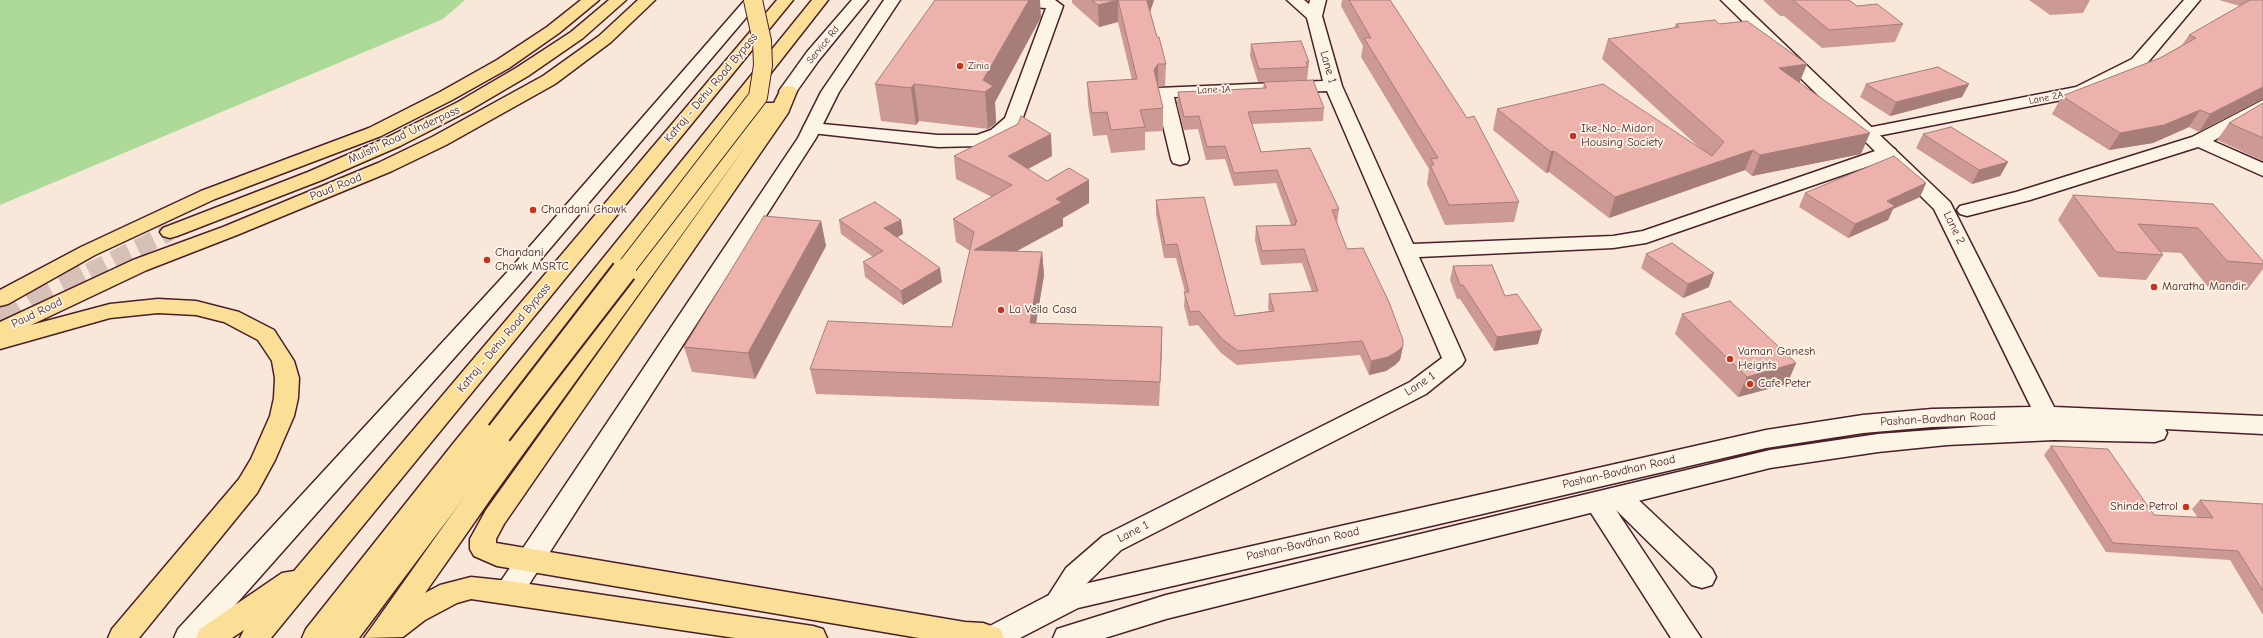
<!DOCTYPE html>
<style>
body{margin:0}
canvas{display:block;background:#f9e8da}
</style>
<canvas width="2263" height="638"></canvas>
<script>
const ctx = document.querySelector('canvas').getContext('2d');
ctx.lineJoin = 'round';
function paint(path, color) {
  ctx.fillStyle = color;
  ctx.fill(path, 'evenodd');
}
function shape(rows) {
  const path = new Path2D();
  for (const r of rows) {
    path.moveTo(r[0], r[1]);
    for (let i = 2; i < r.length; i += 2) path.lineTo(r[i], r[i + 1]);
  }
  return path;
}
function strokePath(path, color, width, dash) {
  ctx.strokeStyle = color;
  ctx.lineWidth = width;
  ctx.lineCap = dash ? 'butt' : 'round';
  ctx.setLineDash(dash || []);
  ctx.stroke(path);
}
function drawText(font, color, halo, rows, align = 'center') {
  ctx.font = font + ' "Comic Neue",sans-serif';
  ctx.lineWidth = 3.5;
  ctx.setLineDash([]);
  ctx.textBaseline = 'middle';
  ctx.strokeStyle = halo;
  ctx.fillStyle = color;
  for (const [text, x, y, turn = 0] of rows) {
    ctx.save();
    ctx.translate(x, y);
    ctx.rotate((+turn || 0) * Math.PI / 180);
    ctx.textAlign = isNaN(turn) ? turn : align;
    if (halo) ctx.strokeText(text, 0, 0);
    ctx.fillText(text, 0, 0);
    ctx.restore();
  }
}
paint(shape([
 [0,0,465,0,443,19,0,205]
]), '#adda99');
strokePath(shape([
 [89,272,170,232]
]), '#d6c0b7', 18, [18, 9]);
strokePath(shape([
 [0,322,35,299,91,271]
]), '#d6c0b7', 24, [24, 12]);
const street = shape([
 [994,0,1055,0,1063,6,1022,120,1003,138,979,146,938,147,812,133,806,132,803,128,806,124,812,123,938,135,977,135,991,130,1005,118,1046,8,1002,5,996,3,994,0],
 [1287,0,1304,0,1309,4,1310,0,1326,0,1322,16,1342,86,1413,244,1613,236,1643,231,1881,149,1888,147,1895,149,1897,153,1895,157,1646,243,1613,248,1419,257,1465,360,1462,365,1426,394,1121,550,1086,584,1067,612,1057,615,1047,612,1043,604,1066,568,1103,536,1410,382,1442,358,1327,91,1174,97,1189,159,1187,163,1180,165,1173,163,1171,159,1155,92,1158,88,1323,81,1307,18,1287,0],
 [2184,0,2200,0,2144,67,2087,95,1867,138,1861,137,1858,133,1861,129,1867,128,2076,87,2132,59,2184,0],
 [2263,100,2263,112,2213,141,2263,163,2263,176,2198,147,2030,200,1967,216,1960,214,1957,210,1960,206,2016,192,2192,137,2263,100],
 [1620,488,1629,491,1712,569,1716,577,1712,585,1702,588,1692,585,1616,510,1701,638,1671,638,1584,502,1588,495,1597,492,1608,497,1611,491,1620,488]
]);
const secondary = shape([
 [745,0,761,0,525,278,206,638,174,638,178,629,511,268,745,0],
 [852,0,868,0,819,60,794,95,782,95,779,91,807,52,852,0],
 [884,0,900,0,839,92,816,138,519,600,509,603,499,600,495,592,499,584,798,138,821,92,884,0],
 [1721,0,1738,0,1950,202,2054,407,2263,416,2263,434,2165,429,2167,433,2164,439,2155,442,2054,440,1947,445,1878,452,1770,468,1166,619,1105,638,1053,638,1057,629,1166,595,1770,450,1878,434,1998,425,1932,427,1863,433,1766,448,1078,608,1020,638,980,638,984,629,1047,596,1075,586,1766,430,1863,415,1932,409,2031,407,1934,209,1721,0]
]);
const primary = shape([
 [581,0,599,0,559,33,509,68,452,100,381,136,215,199,95,255,8,304,0,306,0,290,81,247,201,191,369,128,440,92,497,60,547,27,581,0],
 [609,0,626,0,583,38,528,76,470,110,400,146,322,180,177,236,170,238,163,236,160,232,163,228,308,172,386,138,458,102,516,68,571,32,609,0],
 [638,0,655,0,611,42,555,84,446,145,392,171,237,235,147,270,31,325,110,304,158,299,196,301,239,312,274,330,294,361,299,378,298,398,294,416,275,460,257,493,139,638,108,638,112,629,239,479,251,459,270,416,274,398,275,378,272,361,258,340,224,322,196,315,158,313,110,318,0,349,0,322,133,260,223,227,378,163,432,137,543,76,599,36,638,0],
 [788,86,794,87,797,91,788,113,504,524,496,539,496,543,965,622,983,623,1000,629,1004,638,919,638,497,566,474,556,470,549,470,539,486,510,748,143,492,497,425,593,440,585,471,577,509,581,813,626,823,629,827,638,735,638,471,599,457,603,425,620,403,637,364,638,474,483,727,145,762,103,774,103,782,87,788,86]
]);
const highway = shape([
 [777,0,793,0,271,638,240,638,244,630,232,638,196,638,200,629,282,573,294,571,777,0],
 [812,0,828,0,495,425,499,424,508,427,511,433,508,439,359,638,302,638,306,629,452,445,812,0]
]);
strokePath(street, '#4a1f2b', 3);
strokePath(secondary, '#4a1f2b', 3);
strokePath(primary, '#4a1f2b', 3);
strokePath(highway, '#4a1f2b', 3);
paint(street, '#fcf5e5');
paint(secondary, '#fcf5e5');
paint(primary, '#fbdf96');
paint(highway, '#fbdf96');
const primaryBridgeFar1 = shape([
 [623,272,758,97,763,65,762,41,753,0]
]);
const primaryBridge = shape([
 [499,433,624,271]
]);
strokePath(primaryBridgeFar1, '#4a1f2b', 20, []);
strokePath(primaryBridge, '#4a1f2b', 28, []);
strokePath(primaryBridgeFar1, '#fbdf96', 18);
strokePath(primaryBridge, '#fbdf96', 24);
paint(shape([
 [1072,0,1154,0,1150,13,1157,37,1166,64,1165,86,1158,87,1163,108,1163,131,1145,132,1145,150,1111,153,1107,135,1093,136,1088,105,1087,82,1132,80,1118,22,1099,27,1072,3],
 [1342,0,1390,0,1519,202,1514,222,1445,225,1427,184,1429,169,1361,57,1363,46,1341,6],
 [1763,0,1849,0,1857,6,1903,24,1895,42,1822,48,1784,16,1780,16],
 [2029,0,2090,0,2083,13,2050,15],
 [2219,0,2263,0,2263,99,2199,132,2189,127,2153,143,2109,150,2052,114,2062,96,2160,58,2182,45,2189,35,2240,6],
 [1041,17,995,102,996,123,988,129,919,121,916,125,881,121,875,84],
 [1676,24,1719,24,1800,83,1861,154,1752,176,1745,170,1609,218,1549,172,1546,173,1493,130,1497,109,1700,148,1602,59,1608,39,1674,28],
 [1251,44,1309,62,1307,80,1258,82,1250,56],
 [1264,82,1324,108,1323,121,1252,124,1261,152,1339,209,1337,223,1347,249,1403,346,1400,360,1395,365,1386,371,1369,375,1360,355,1237,365,1221,353,1198,325,1189,326,1184,306,1185,292,1176,258,1164,258,1156,214,1156,200,1235,316,1269,311,1268,308,1269,294,1312,292,1302,263,1261,265,1255,240,1256,226,1291,225,1276,183,1234,186,1225,159,1206,160,1198,129,1184,130,1177,105,1178,92,1263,88],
 [1866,84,1969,84,1962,97,1890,116,1860,97],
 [2263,103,2263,161,2217,140,2229,123],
 [1923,134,2008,162,2000,176,1972,184,1916,148],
 [954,156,1052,156,1028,169,1047,181,1089,180,1089,203,1063,218,1063,226,1017,251,1042,252,1044,275,1036,323,1162,327,1159,406,816,394,810,369,952,327,970,251,956,242,953,219,992,197,956,179],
 [1926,183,1920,197,1893,209,1888,220,1848,238,1799,207,1805,193],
 [2073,195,2213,204,2263,261,2263,269,2247,290,2208,287,2181,253,2161,252,2163,255,2146,280,2099,277,2058,220],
 [839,220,901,220,903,234,897,237,942,282,903,305,865,277,863,262,873,257,841,234],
 [821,221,826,246,755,379,692,372,684,347],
 [1646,254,1709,287,1683,298,1641,268],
 [1453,266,1505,296,1538,344,1494,351,1460,299,1457,299,1450,280],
 [1682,314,1796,363,1787,384,1738,397,1675,334],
 [2051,446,2154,515,2198,518,2192,509,2200,500,2263,504,2263,615,2230,560,2106,552,2044,455]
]), '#cc9994');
paint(shape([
 [1029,0,1040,0,1041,17,995,102,996,123,988,129,985,92,983,80],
 [1118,0,1118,22,1099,27,1098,5],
 [1147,0,1154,0,1146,23,1147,1],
 [1158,64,1158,86,1154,70],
 [1807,64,1799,84,1779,68],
 [914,84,919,121,916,125,911,88],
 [1969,84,1962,97,1890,116,1896,102],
 [2263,87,2263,99,2199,132,2210,114],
 [2200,110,2189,127,2153,143,2109,150,2120,133],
 [1870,133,1861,154,1752,176,1760,155],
 [1051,134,1052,156,1009,179,1008,156],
 [1753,150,1745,170,1609,218,1615,197],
 [1554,151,1549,172,1546,173,1551,152],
 [2008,162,2000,176,1972,184,1979,170],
 [1089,180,1089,203,1063,218,1063,226,976,273,974,250,1056,199],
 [1926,183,1920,197,1893,209,1888,220,1848,238,1855,224,1887,201],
 [901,220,903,234,887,243,884,228],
 [821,221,826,246,755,379,748,353],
 [1042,252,1044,275,1032,347,1030,323],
 [940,268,942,282,903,305,901,291],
 [1714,273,1709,287,1683,298,1688,284],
 [1162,327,1162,351,1159,406,1160,382],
 [1542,330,1538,344,1494,351,1497,337],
 [1403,346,1400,360,1395,365,1386,371,1369,375,1371,361],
 [1796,363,1787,384,1738,397,1747,377]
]), '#a67d78');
const building = shape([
 [935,0,1029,0,983,80,993,86,985,92,914,84,911,88,875,84,935,0],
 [1092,0,1147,0,1147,1,1157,37,1159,37,1166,64,1158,64,1154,70,1163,108,1140,110,1145,127,1111,130,1107,112,1092,113,1087,82,1137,79,1118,0,1098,5,1092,0],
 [1349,0,1390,0,1467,118,1474,116,1519,202,1449,205,1430,165,1434,165,1431,159,1438,158,1364,38,1371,38,1349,0],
 [1793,0,1849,0,1857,6,1877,4,1903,24,1829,30,1793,0],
 [2250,0,2263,0,2263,87,2210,114,2200,110,2164,125,2120,133,2062,96,2160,58,2196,38,2189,35,2250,0],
 [1715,20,1719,24,1747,21,1807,64,1779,68,1870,133,1760,155,1753,150,1615,197,1554,151,1551,152,1497,109,1603,84,1712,156,1724,142,1608,39,1679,27,1676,24,1715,20],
 [1301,41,1309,62,1306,62,1308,67,1259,69,1251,44,1301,41],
 [1938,67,1969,84,1896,102,1866,84,1938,67],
 [1313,80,1324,108,1248,112,1261,152,1310,148,1339,209,1332,210,1347,249,1363,248,1389,302,1403,340,1403,346,1398,351,1388,357,1371,361,1362,341,1238,351,1222,339,1199,311,1190,312,1184,292,1189,292,1177,244,1165,245,1156,200,1204,197,1235,316,1274,311,1269,294,1318,291,1304,249,1262,251,1256,226,1296,225,1295,222,1297,222,1277,170,1234,173,1225,146,1207,147,1199,116,1184,117,1178,92,1266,88,1264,82,1313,80],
 [2263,103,2263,138,2229,123,2263,103],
 [1021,116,1051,134,1008,156,1047,181,1069,168,1089,180,1056,199,1062,202,974,250,1042,252,1030,323,1162,327,1160,382,810,369,828,321,952,327,974,232,953,219,1012,185,954,156,1018,124,1021,116],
 [1951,127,2008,162,1979,170,1923,134,1951,127],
 [1894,156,1926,183,1887,201,1895,206,1855,224,1805,193,1894,156],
 [2073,195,2213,204,2263,261,2263,264,2227,261,2198,228,2138,224,2163,255,2116,252,2073,195],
 [875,202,901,220,884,228,940,268,901,291,863,262,883,251,839,220,875,202],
 [764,216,821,221,748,353,684,347,764,216],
 [1672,243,1714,273,1688,284,1646,254,1672,243],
 [1492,265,1505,296,1517,294,1542,330,1497,337,1463,285,1460,285,1453,266,1492,265],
 [1730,301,1796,363,1747,377,1682,314,1730,301],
 [2051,446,2108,449,2154,515,2213,518,2200,500,2263,504,2263,591,2238,551,2113,543,2051,446]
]);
paint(building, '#edb2ac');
strokePath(building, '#a67d78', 1);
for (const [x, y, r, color] of [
 [960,66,4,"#c8321e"],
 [1573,136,4,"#c8321e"],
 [533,210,4,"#c8321e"],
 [487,260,4,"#c8321e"],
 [2154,287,4,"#c8321e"],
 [1001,310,4,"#c8321e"],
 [1730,359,4,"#c8321e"],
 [1750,384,4,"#c8321e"],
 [2186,507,4,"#c8321e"]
]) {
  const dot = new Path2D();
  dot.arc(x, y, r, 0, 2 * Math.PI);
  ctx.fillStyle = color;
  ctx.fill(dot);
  strokePath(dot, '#fcf5e5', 1.5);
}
drawText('10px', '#4a1f2b', '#fcf5e5', [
 ["Service Rd",823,45,-51],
 ["Lane 1A",1214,90,-2],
 ["Lane 2A",2046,98,-11]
]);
drawText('10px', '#4a1f2b', '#fcf5e5', [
 ["Zinia",968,66]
], 'left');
drawText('12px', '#4a1f2b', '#fcf5e5', [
 ["Lane 1",1328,67,74],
 ["Katraj - Dehu Road Bypass",711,88,-50],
 ["Mulshi Road Underpass",404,135,-25],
 ["Paud Road",336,187,-22],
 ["Lane 2",1954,228,64],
 ["Paud Road",37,313,-26],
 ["Katraj - Dehu Road Bypass",504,338,-50],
 ["Lane 1",1420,384,-33],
 ["Pashan-Bavdhan Road",1938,419,-3],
 ["Pashan-Bavdhan Road",1619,472,-13],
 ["Lane 1",1133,532,-27],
 ["Pashan-Bavdhan Road",1303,544,-13]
]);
drawText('12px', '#4a1f2b', '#fcf5e5', [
 ["Ike-No-Midori",1581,129],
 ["Housing Society",1581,143],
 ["Chandani Chowk",541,210],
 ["Chandani",495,253],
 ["Chowk MSRTC",495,267],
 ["Maratha Mandir",2162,287],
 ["La Vella Casa",1009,310],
 ["Vaman Ganesh",1738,352],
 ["Heights",1738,366],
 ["Cafe Peter",1758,384],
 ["Shinde Petrol",2178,507,"right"]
], 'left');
</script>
